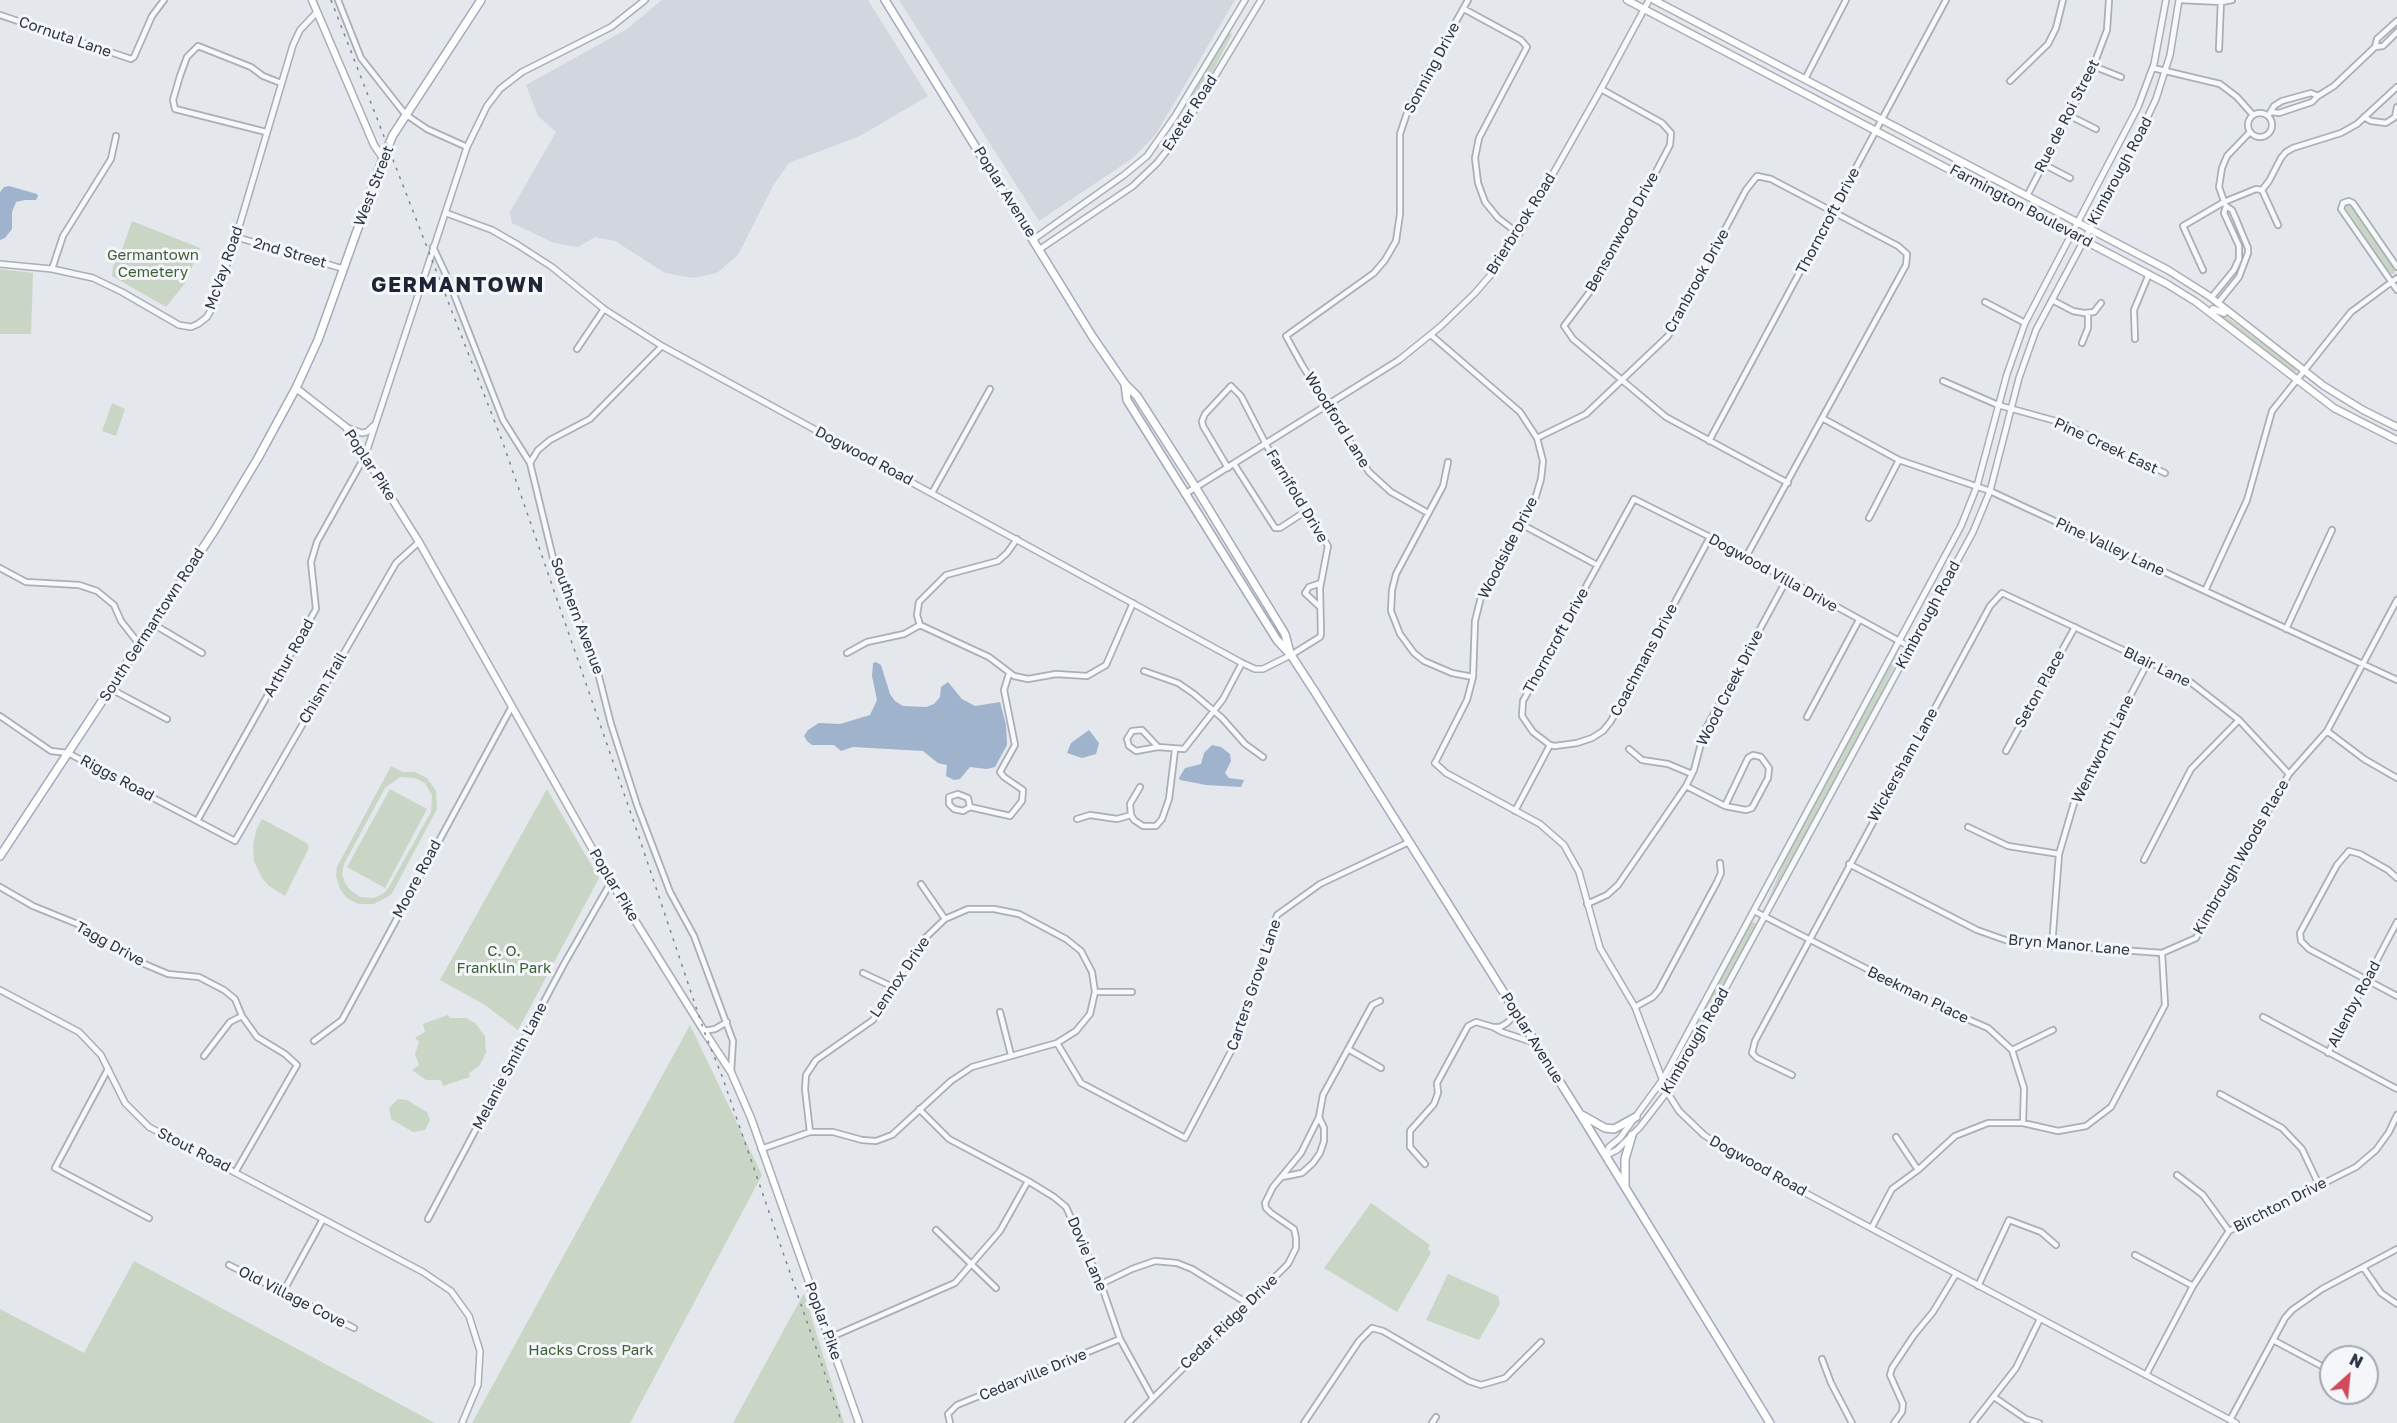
<!DOCTYPE html>
<style>
body{margin:0}
#map{position:relative;width:2397px;height:1423px;overflow:hidden;background:#e4e7ec;font-family:"Golos Text",sans-serif}
canvas{display:block}
.north{position:absolute;left:2319px;top:1345px;width:60px;height:60px;box-sizing:border-box;background:#f4f6f9;border:2px solid #a4a8b1;border-radius:50%;rotate:27deg;font-size:16px;font-weight:700;line-height:24px;text-align:center;color:#2b3445}
.north::after{content:'';display:block;margin:auto;width:21px;height:27px;background:#d1495b;clip-path:polygon(50% 0,100% 100%,50% 72%,0 100%)}
</style>
<div id="map">
<canvas width="2397" height="1423"></canvas>
<div class="north">N</div>
</div>
<script>
const ctx = document.querySelector('canvas').getContext('2d');
ctx.lineJoin = 'round';
function paint(path, color) {
  ctx.fillStyle = color;
  ctx.fill(path, 'evenodd');
}
function shape(rows) {
  const path = new Path2D();
  for (const r of rows) {
    if (r.length === 3) {
      path.moveTo(r[0] + r[2], r[1]);
      path.arc(r[0], r[1], r[2], 0, 2 * Math.PI);
      continue;
    }
    path.moveTo(r[0], r[1]);
    for (let i = 2; i < r.length; i += 2) path.lineTo(r[i], r[i + 1]);
  }
  return path;
}
function strokePath(path, color, width, dash) {
  ctx.strokeStyle = color;
  ctx.lineWidth = width;
  ctx.lineCap = dash ? 'butt' : 'round';
  ctx.setLineDash(dash || []);
  ctx.stroke(path);
}
function drawText(font, color, halo, rows, align = 'center') {
  ctx.font = font + ' "Golos Text",sans-serif';
  ctx.lineWidth = 6;
  ctx.setLineDash([]);
  ctx.textBaseline = 'middle';
  ctx.strokeStyle = halo;
  ctx.fillStyle = color;
  for (const [text, x, y, turn = 0] of rows) {
    ctx.save();
    ctx.translate(x, y);
    ctx.rotate((+turn || 0) * Math.PI / 180);
    ctx.textAlign = isNaN(turn) ? turn : align;
    if (halo) ctx.strokeText(text, 0, 0);
    ctx.fillText(text, 0, 0);
    ctx.restore();
  }
}
paint(shape([
 [662,0,868,0,928,96,860,136,789,163,774,184,738,255,717,273,693,278,665,273,615,241,595,237,578,247,554,243,512,223,510,212,556,132,538,116,526,85,627,29],
 [899,0,1235,0,1156,134,1133,158,1039,221]
]), '#d2d6de');
paint(shape([
 [1229,33,1232,34,1213,71,1179,125,1178,122,1204,74],
 [2347,203,2351,205,2395,270,2394,274,2390,274,2345,207],
 [132,221,200,248,186,282,166,307,112,276,113,266,123,247],
 [0,269,33,273,31,334,0,334],
 [2219,311,2295,368,2297,372,2292,372,2217,314],
 [112,403,125,409,116,436,102,431],
 [1897,653,1900,654,1878,700,1766,905,1786,857],
 [391,766,403,772,415,772,427,778,436,791,437,809,391,895,374,904,358,904,347,898,340,889,336,876,337,867],
 [400,777,415,778,425,783,432,795,431,812,389,887,384,893,374,898,360,897,350,890,345,883,342,874,344,864,385,788],
 [390,789,427,809,385,888,347,867],
 [547,789,599,878,518,1030,485,1005,440,980],
 [262,819,307,843,309,848,285,896,269,886,262,878,254,861,253,844,257,828],
 [1754,922,1756,925,1677,1069,1720,978,1751,923],
 [448,1015,450,1018,466,1018,475,1023,485,1036,486,1053,479,1066,469,1073,470,1077,443,1086,441,1080,426,1080,412,1070,419,1065,415,1054,419,1042,415,1038,425,1032,423,1024],
 [690,1025,762,1175,630,1423,472,1423],
 [398,1099,407,1100,427,1112,430,1120,425,1130,413,1132,391,1119,389,1108],
 [1371,1203,1430,1245,1428,1248,1431,1253,1397,1312,1324,1268],
 [134,1261,435,1423,0,1423,0,1309,84,1353],
 [1448,1274,1498,1296,1500,1304,1479,1340,1426,1320],
 [804,1293,844,1423,733,1423]
]), '#c9d6c5');
paint(shape([
 [9,186,37,194,38,196,36,200,25,200,16,202,12,212,12,229,5,238,0,240,0,192,4,187],
 [876,662,881,665,890,694,895,701,903,706,926,707,934,704,940,697,941,687,948,682,962,699,975,706,1000,702,1006,725,1007,745,995,767,987,769,970,767,960,779,954,780,946,776,947,765,938,763,923,751,853,747,841,751,834,745,812,745,807,741,804,736,808,730,819,723,840,724,870,715,877,700,872,676,873,663],
 [1089,730,1099,743,1096,754,1082,758,1067,753,1071,743],
 [1212,745,1221,747,1230,754,1231,761,1225,773,1229,778,1244,780,1241,787,1206,785,1180,780,1179,778,1185,768,1201,764,1204,753]
]), '#9fb4cc');
const minor = shape([
 [338,0,361,58,405,114,427,129,467,147],
 [2180,0,2222,2,2232,0],
 [1464,9,1521,40,1527,47,1479,138,1475,158,1478,183,1485,202,1498,218,1519,234],
 [0,15,131,59,134,57,152,16,164,0],
 [2375,47,2377,39,2397,21],
 [2219,49,2221,0],
 [2093,66,2121,77],
 [2153,68,2220,84,2237,97,2253,115],
 [1805,79,1846,0],
 [2010,81,2048,44,2056,28,2063,0],
 [1601,89,1662,123,1671,133,1670,145,1601,277,1564,326,1573,339,1666,417,1788,483],
 [2318,96,2334,86,2375,47,2383,46,2397,32],
 [2260,125,12],
 [2070,116,2096,129],
 [2268,116,2274,106,2282,101,2311,93,2318,96,2312,102,2279,113,2272,112],
 [2364,117,2371,121,2386,123,2395,117,2397,107],
 [266,132,175,109,173,100,180,76,187,57,198,46,251,67,263,76,281,83],
 [2043,164,2070,178],
 [2262,190,2269,181,2281,158,2286,152,2293,148,2341,133,2357,124,2397,87],
 [2262,190,2278,225],
 [2027,196,2090,75,2107,30,2109,0],
 [2225,204,2219,187,2222,168,2227,156,2250,132],
 [236,237,344,269],
 [433,247,448,279,503,420,530,463,554,562,594,657,611,724,637,805,670,892,694,936,733,1041,731,1072],
 [2397,267,2353,203,2349,201,2343,203,2341,209,2397,290],
 [52,269,63,236,111,159,116,136],
 [2203,270,2183,226,2224,202,2256,189,2262,190],
 [2211,298,2234,270,2239,259,2239,246,2224,213,2226,206,2232,210,2236,219,2248,248,2248,253,2239,277,2218,303],
 [2052,300,2073,311,2084,313,2094,312,2101,303],
 [1985,302,2025,323],
 [1431,335,1520,412,1537,438,1543,461,1541,479,1535,499,1481,597,1475,621,1473,677,1467,700,1435,763],
 [2135,339,2134,310,2149,274],
 [2082,343,2088,328,2088,313],
 [577,349,604,309],
 [1943,381,1998,405,2063,423,2165,473],
 [1822,418,1899,460,1990,491,2397,680],
 [1537,438,1586,414,1668,336,1746,190,1757,176,1771,179,1898,246,1907,254,1906,265,1746,557],
 [1709,441,1946,0],
 [1448,462,1443,486,1396,574,1392,590,1391,611,1400,634,1414,653,1424,661,1452,673,1473,677],
 [530,463,538,450,550,440,590,419,662,346],
 [1234,464,1275,528,1280,528,1306,511],
 [1228,468,1203,426,1202,421,1205,414,1231,386,1241,396,1271,454,1328,546,1320,588,1321,634,1320,637,1291,655],
 [932,493,990,389],
 [1428,513,1391,492,1369,472,1302,365,1286,336,1374,273,1385,260,1396,241,1400,214,1400,134,1410,104,1468,0],
 [1869,518,1899,460],
 [1521,524,1597,565],
 [1710,537,1611,721,1603,731,1592,738,1577,743,1555,746,1550,745,1533,732,1522,716,1523,701,1634,499,1710,537,1910,647],
 [1017,539,1007,553,998,561,946,575,919,602,917,615,920,625,989,657,1014,676,1028,679,1056,674,1087,676,1106,665,1133,603],
 [0,568,26,582,79,585,97,591,114,605,121,621,139,644],
 [2205,591,2247,500,2272,411,2351,312,2397,278],
 [1320,607,1305,593,1309,587,1321,583],
 [153,624,202,653],
 [2286,629,2332,530],
 [847,653,867,642,904,634,920,625],
 [1144,671,1178,683,1194,694,1222,718,1245,744,1263,757],
 [111,689,167,719],
 [0,716,51,751,68,753,235,841,396,563,419,542],
 [1807,717,1859,620],
 [2327,731,2364,759,2397,778],
 [1158,747,1136,751,1129,746,1127,739,1132,731,1142,730,1158,747,1184,749,1223,699,1242,663],
 [1629,749,1642,760,1668,764,1692,774],
 [2006,751,2075,627],
 [1686,786,1725,806,1746,810,1752,808,1768,778,1769,768,1761,757,1753,755,1748,758,1725,806],
 [1140,787,1130,804,1131,815,1134,820,1143,826,1156,826,1162,819,1169,799,1175,750],
 [970,807,963,811,954,809,949,804,949,797,958,794,968,798,970,807,1010,816,1022,801,1023,790,1004,777,1000,772,1015,745,1004,690,1009,674],
 [1515,811,1550,745],
 [1077,819,1090,815,1117,819,1131,815],
 [197,821,316,609,311,562,317,542,365,456],
 [1968,827,2008,846,2059,854],
 [2144,860,2191,769,2239,720],
 [1849,864,1977,930,2011,942,2162,953,2196,938,2289,774,2327,731,2397,600],
 [2397,878,2388,870,2360,854,2349,851,2337,865,2300,933,2301,941,2309,949,2397,996],
 [921,884,945,919],
 [0,887,33,906,80,925,121,953,135,960,168,974,199,977,224,990,235,999,242,1016,257,1037,285,1054,297,1065,236,1171],
 [1587,904,1607,895,1618,885,1686,786,1694,770,1704,732,1786,581],
 [1754,911,1951,1012,1988,1028,2012,1050,2024,1088,2023,1123],
 [2052,946,2059,854,2074,803,2148,662],
 [863,973,893,987],
 [1095,992,1132,992],
 [1635,1007,1653,997,1659,990,1717,882,1721,873,1720,863],
 [1000,1012,1011,1055],
 [1517,1013,1507,1023,1500,1027,1493,1027,1502,1032,1535,1043],
 [2263,1017,2397,1089],
 [704,1031,715,1029,727,1022],
 [314,1041,342,1020,511,708],
 [1057,1043,1081,1083,1185,1138,1237,1040,1277,915,1320,884,1409,842],
 [1348,1049,1381,1068],
 [2012,1050,2053,1030],
 [2328,1053,2397,922],
 [204,1056,230,1022,242,1016],
 [108,1069,55,1168,149,1218],
 [1792,1075,1757,1058,1752,1053,1755,1041,1990,606,2002,593,2189,681,2239,720,2289,774],
 [2220,1094,2282,1128,2302,1149,2319,1185],
 [919,1109,949,1139,1028,1181,1054,1197,1066,1207,1101,1284,1120,1339,1152,1397],
 [1319,1117,1323,1095,1372,1005,1380,1001],
 [1896,1137,1918,1170],
 [761,1149,810,1132,833,1132,862,1140,876,1141,892,1135,951,1081,972,1067,1057,1043,1076,1031,1090,1014,1095,992,1092,972,1081,951,1066,939,1019,914,994,909,968,909,945,919,921,942,873,1020,816,1060,806,1075,805,1089,810,1132],
 [1425,1164,1410,1147,1410,1131,1434,1104,1438,1093,1437,1083,1468,1026,1476,1022,1493,1027],
 [2177,1175,2203,1195,2229,1231],
 [428,1219,564,964,611,882],
 [1872,1227,1892,1189,1918,1170,1955,1136,1988,1123,2023,1123,2058,1131,2086,1126,2111,1107,2165,1005,2162,953],
 [936,1230,996,1288],
 [2135,1255,2193,1286],
 [229,1265,354,1328],
 [2363,1267,2381,1293,2397,1304],
 [1101,1284,1132,1269,1155,1261,1177,1263,1192,1269,1247,1303],
 [1978,1286,2009,1220,2041,1232,2056,1245],
 [283,1292,323,1219],
 [829,1338,955,1283,1000,1231,1028,1181],
 [2273,1340,2331,1371],
 [1822,1359,1831,1383,1852,1423],
 [2146,1375,2193,1286,2229,1231,2356,1167,2376,1150,2389,1132,2397,1115],
 [1994,1397,2026,1419,2039,1423],
 [2230,1420,2285,1318,2292,1310,2322,1289,2397,1249],
 [950,1423,948,1414,957,1405,1120,1339],
 [1128,1423,1288,1264,1296,1248,1296,1238,1294,1229,1271,1213,1266,1208,1265,1203,1273,1187,1301,1153,1319,1117,1324,1128,1324,1141,1320,1153,1313,1163,1302,1173,1282,1177],
 [1304,1423,1359,1341,1372,1328,1383,1331,1469,1381,1481,1385,1505,1378,1541,1342],
 [1432,1423,1436,1417],
 [1894,1423,1902,1412,1903,1404,1890,1375,1892,1368,1914,1335,1933,1312,1956,1274],
 [1973,1423,2016,1368,2040,1319]
]);
const tertiary = shape([
 [446,213,492,230,518,245,552,267,604,309,662,346,1242,663,1255,669,1263,669,1291,655],
 [1034,239,1124,175,1147,156,1175,116,1245,0],
 [1040,249,1133,186,1157,163,1180,134,1261,0],
 [0,264,52,269,93,278,122,292,179,325,191,327,198,324,207,317,212,308,236,237,293,45,300,30,317,12],
 [348,428,362,433,367,432,373,426],
 [365,456,467,147,487,106,500,89,522,72,611,27,645,0],
 [1185,494,1399,360,1441,326,1475,293,1495,270,1519,234,1601,89,1649,0],
 [1435,763,1446,773,1540,824,1564,845,1579,872,1600,948,1635,1007,1667,1092,1679,1111,1704,1135,1738,1157,2236,1423],
 [0,990,79,1032,101,1055,125,1103,149,1127,423,1272,451,1291,469,1316,480,1351,478,1385,462,1423],
 [1605,1156,1617,1150,1640,1127,1667,1092,1686,1061,1973,532,1990,491,2019,378,2036,330,2130,154,2156,99,2170,55,2179,0],
 [1605,1156,1609,1147,1620,1138,1663,1079,1961,526,1977,486,2007,374,2025,323,2138,107,2154,64,2166,0]
]);
const secondary = shape([
 [312,0,374,145,383,158],
 [1627,0,2167,284,2196,302,2334,408,2397,440],
 [1654,0,2168,270,2209,296,2324,386,2363,410,2397,427],
 [2213,309,2224,313],
 [296,388,346,427,365,456,419,542,611,882,704,1031,731,1072,751,1118,859,1423]
]);
const primary = shape([
 [885,0,1092,336,1125,384,1137,396,1196,488,1285,634,1290,653],
 [1125,384,1127,400,1277,640,1291,655,1315,692,1580,1114,1770,1423],
 [0,856,216,528,258,458,296,388,318,340,383,158,393,135,481,0],
 [1582,1115,1605,1128,1614,1129,1636,1117],
 [1625,1185,1625,1159,1632,1135]
]);
strokePath(minor, '#a9aeb7', 8);
strokePath(tertiary, '#a9aeb7', 8);
strokePath(secondary, '#a9aeb7', 9);
strokePath(primary, '#a3abb8', 10);
strokePath(minor, '#f7f8fa', 4.5);
strokePath(tertiary, '#f7f8fa', 5);
strokePath(secondary, '#fff', 6);
strokePath(primary, '#fff', 7);
strokePath(shape([
 [331,0,503,443,640,840,704,1031,722,1076,842,1423]
]), '#7d8696', 1.5, [3, 6]);
drawText('15px', '#2b3445', '#f4f6f9', [
 ["Cornuta Lane",65,37,19],
 ["Sonning Drive",1432,68,-62],
 ["Exeter Road",1190,113,-57],
 ["Rue de Roi Street",2067,116,-63],
 ["Kimbrough Road",2120,171,-62],
 ["West Street",374,186,-69],
 ["Poplar Avenue",1005,192,58],
 ["Farmington Boulevard",2021,206,28],
 ["Thorncroft Drive",1828,221,-62],
 ["Brierbrook Road",1521,224,-58],
 ["Bensonwood Drive",1622,232,-61],
 ["2nd Street",290,253,16],
 ["McVay Road",224,268,-71],
 ["Cranbrook Drive",1697,281,-61],
 ["Woodford Lane",1337,420,58],
 ["Pine Creek East",2106,446,25],
 ["Dogwood Road",864,456,28],
 ["Poplar Pike",370,465,57],
 ["Farnifold Drive",1297,496,59],
 ["Pine Valley Lane",2110,547,25],
 ["Woodside Drive",1508,548,-63],
 ["Dogwood Villa Drive",1773,573,29],
 ["Kimbrough Road",1928,615,-62],
 ["Southern Avenue",577,616,69],
 ["South Germantown Road",152,625,-57],
 ["Thorncroft Drive",1556,641,-61],
 ["Arthur Road",289,658,-61],
 ["Coachmans Drive",1644,660,-62],
 ["Blair Lane",2157,667,26],
 ["Chism Trail",323,688,-60],
 ["Wood Creek Drive",1730,688,-63],
 ["Seton Place",2040,689,-61],
 ["Wentworth Lane",2103,749,-63],
 ["Wickersham Lane",1903,765,-61],
 ["Riggs Road",117,778,28],
 ["Kimbrough Woods Place",2241,857,-60],
 ["Moore Road",417,879,-62],
 ["Poplar Pike",614,885,59],
 ["Tagg Drive",110,944,29],
 ["Bryn Manor Lane",2069,945,5],
 ["Lennox Drive",900,977,-56],
 ["Carters Grove Lane",1254,985,-71],
 ["Beekman Place",1918,995,26],
 ["Allenby Road",2354,1004,-62],
 ["Poplar Avenue",1532,1038,58],
 ["Kimbrough Road",1695,1041,-60],
 ["Melanie Smith Lane",510,1066,-62],
 ["Stout Road",194,1150,27],
 ["Dogwood Road",1758,1166,29],
 ["Birchton Drive",2280,1205,-27],
 ["Dovie Lane",1087,1254,67],
 ["Old Village Cove",292,1297,27],
 ["Poplar Pike",823,1321,70],
 ["Cedar Ridge Drive",1229,1322,-44],
 ["Cedarville Drive",1033,1375,-22]
]);
drawText('15px', '#3f6138', '#f4f6f9', [
 ["Germantown",153,255],
 ["Cemetery",153,272],
 ["C. O.",504,951],
 ["Franklin Park",504,968],
 ["Hacks Cross Park",591,1350]
]);
ctx.letterSpacing = '1.5px';
drawText('bold 21px', '#1d2536', '#f4f6f9', [
 ["GERMANTOWN",458,285]
]);
ctx.letterSpacing = '0px';
</script>
